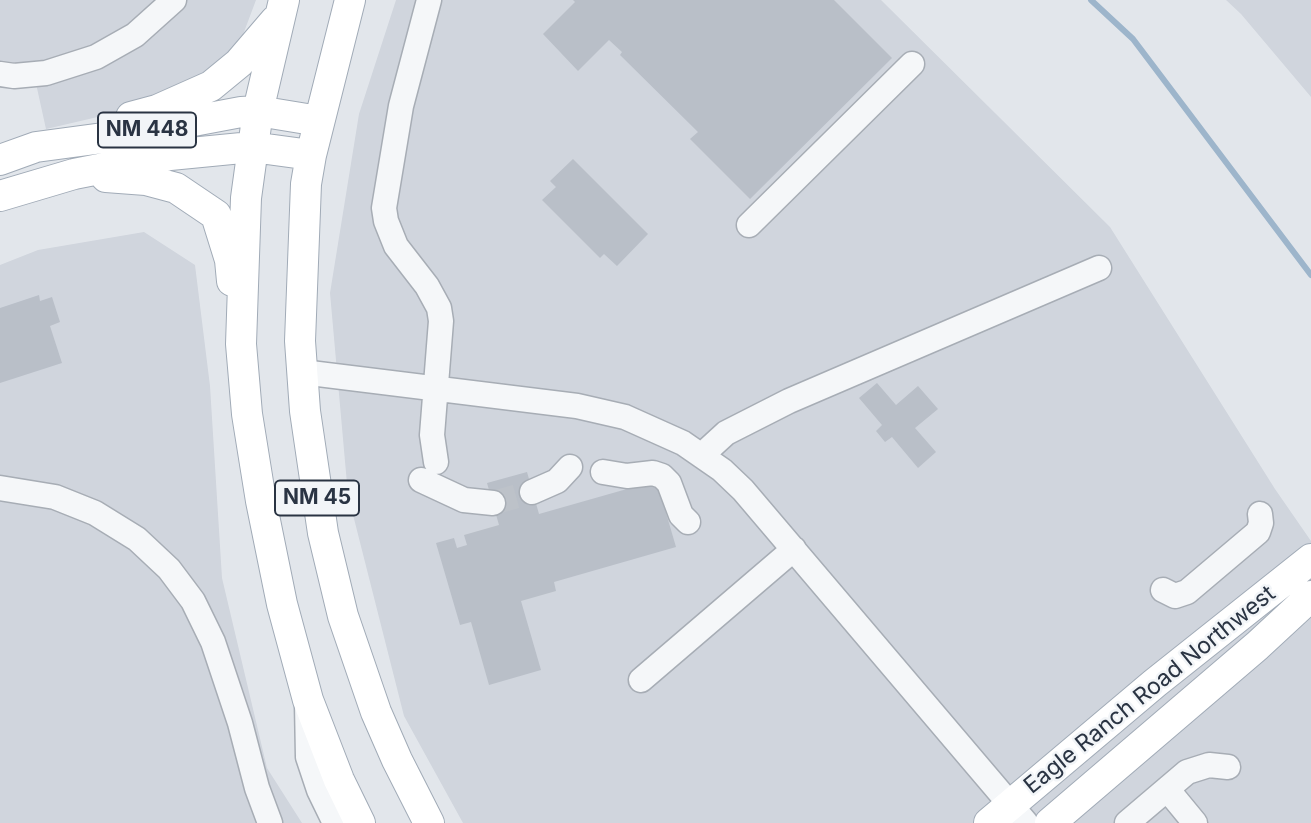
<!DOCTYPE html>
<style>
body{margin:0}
canvas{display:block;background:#e2e6eb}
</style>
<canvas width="1311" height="823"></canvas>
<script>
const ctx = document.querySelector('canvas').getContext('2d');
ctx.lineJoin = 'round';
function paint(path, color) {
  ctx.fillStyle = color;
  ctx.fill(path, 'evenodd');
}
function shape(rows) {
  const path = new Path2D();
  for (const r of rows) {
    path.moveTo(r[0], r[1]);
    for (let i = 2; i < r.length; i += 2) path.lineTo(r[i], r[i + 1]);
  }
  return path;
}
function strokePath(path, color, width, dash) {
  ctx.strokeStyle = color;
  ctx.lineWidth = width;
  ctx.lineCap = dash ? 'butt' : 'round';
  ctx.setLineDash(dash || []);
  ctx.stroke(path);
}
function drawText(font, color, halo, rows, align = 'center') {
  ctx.font = font + ' Inter,sans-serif';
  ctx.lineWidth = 5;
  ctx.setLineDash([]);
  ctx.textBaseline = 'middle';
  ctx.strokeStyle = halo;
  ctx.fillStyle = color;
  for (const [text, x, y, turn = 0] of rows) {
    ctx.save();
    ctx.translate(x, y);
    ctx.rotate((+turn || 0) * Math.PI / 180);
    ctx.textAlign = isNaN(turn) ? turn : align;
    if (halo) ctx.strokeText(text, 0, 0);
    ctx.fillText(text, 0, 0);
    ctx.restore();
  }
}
paint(shape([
 [0,0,256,0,241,40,226,63,145,106,46,129,33,70,0,69],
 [396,0,881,0,1110,227,1275,489,1311,541,1311,823,463,823,404,716,348,495,330,293,359,114],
 [1226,0,1311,0,1311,97,1241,14],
 [144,232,195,265,210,386,222,578,267,768,302,823,0,823,0,265,38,250]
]), '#d0d5dd');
strokePath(shape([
 [1091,0,1133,39,1311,275]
]), '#9db5cb', 6);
paint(shape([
 [573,0,834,0,892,58,750,199,690,139,698,132,620,55,622,52,609,40,578,71,543,34,575,2],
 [573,159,648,234,617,266,604,254,600,258,542,200,556,187,550,181],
 [39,295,40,301,52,297,60,322,50,326,62,363,0,383,0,308],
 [877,383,896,405,918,386,938,409,915,428,936,452,918,468,892,437,885,442,876,431,882,425,859,398],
 [527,472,539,514,648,483,659,489,676,547,554,582,556,591,521,601,541,670,489,685,471,622,460,625,436,543,454,538,457,548,467,545,464,535,499,525,487,483]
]), '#b9bfc8');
strokePath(shape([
 [493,503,532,492]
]), '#bdc2c9', 24, [24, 12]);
const minor = shape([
 [429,0,401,106,384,208,386,221,396,246,427,286,439,308,441,321,432,435,436,462],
 [0,74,14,76,46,73,96,57,135,35,174,0],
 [749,225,912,64],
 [302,372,577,406,625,417,683,443,722,470,743,490,1026,823],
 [702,455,726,433,789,401,1099,268],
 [603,472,627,476,653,473,662,476,669,483,681,515,688,522],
 [421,480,464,500,493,503],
 [0,488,55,497,95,513,137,539,169,569,193,601,213,642,240,723,257,788,270,823],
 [532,492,557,481,570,467],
 [1163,590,1175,596,1187,592,1258,532,1261,523,1260,514],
 [641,680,794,549],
 [307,704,308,757,319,790,335,823],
 [1167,789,1195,823],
 [1127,823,1187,772,1209,765,1228,767]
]);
const major = shape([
 [284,0,258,111,246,198,241,344,247,414,261,501,282,604,308,700,339,780,360,823],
 [350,0,311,155,306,184,300,341,305,411,323,533,343,616,376,712,397,760,429,823],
 [131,117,157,110,211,86,239,63,275,21],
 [0,160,36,147,103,138,241,112,258,111,319,121],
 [106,177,146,180,176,188,216,215,230,260,232,281],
 [0,196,74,174,170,155,252,147,311,155],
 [989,823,1155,683,1311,559],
 [1050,823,1257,646,1311,596]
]);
strokePath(minor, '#a7adb5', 27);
strokePath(major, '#a1abb7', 32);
strokePath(minor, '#f5f7f9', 24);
strokePath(major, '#fff', 30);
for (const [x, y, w] of [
 [147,130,98],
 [317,498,84]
]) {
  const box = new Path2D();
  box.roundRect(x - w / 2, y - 17.5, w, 35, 5);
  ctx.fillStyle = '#f2f5f8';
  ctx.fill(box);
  strokePath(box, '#2a3443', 2);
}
drawText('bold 21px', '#2a3443', null, [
 ["NM 448",147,130],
 ["NM 45",317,498]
]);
drawText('23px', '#2a3443', '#f2f5f8', [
 ["Eagle Ranch Road Northwest",1150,690,-39]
]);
</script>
